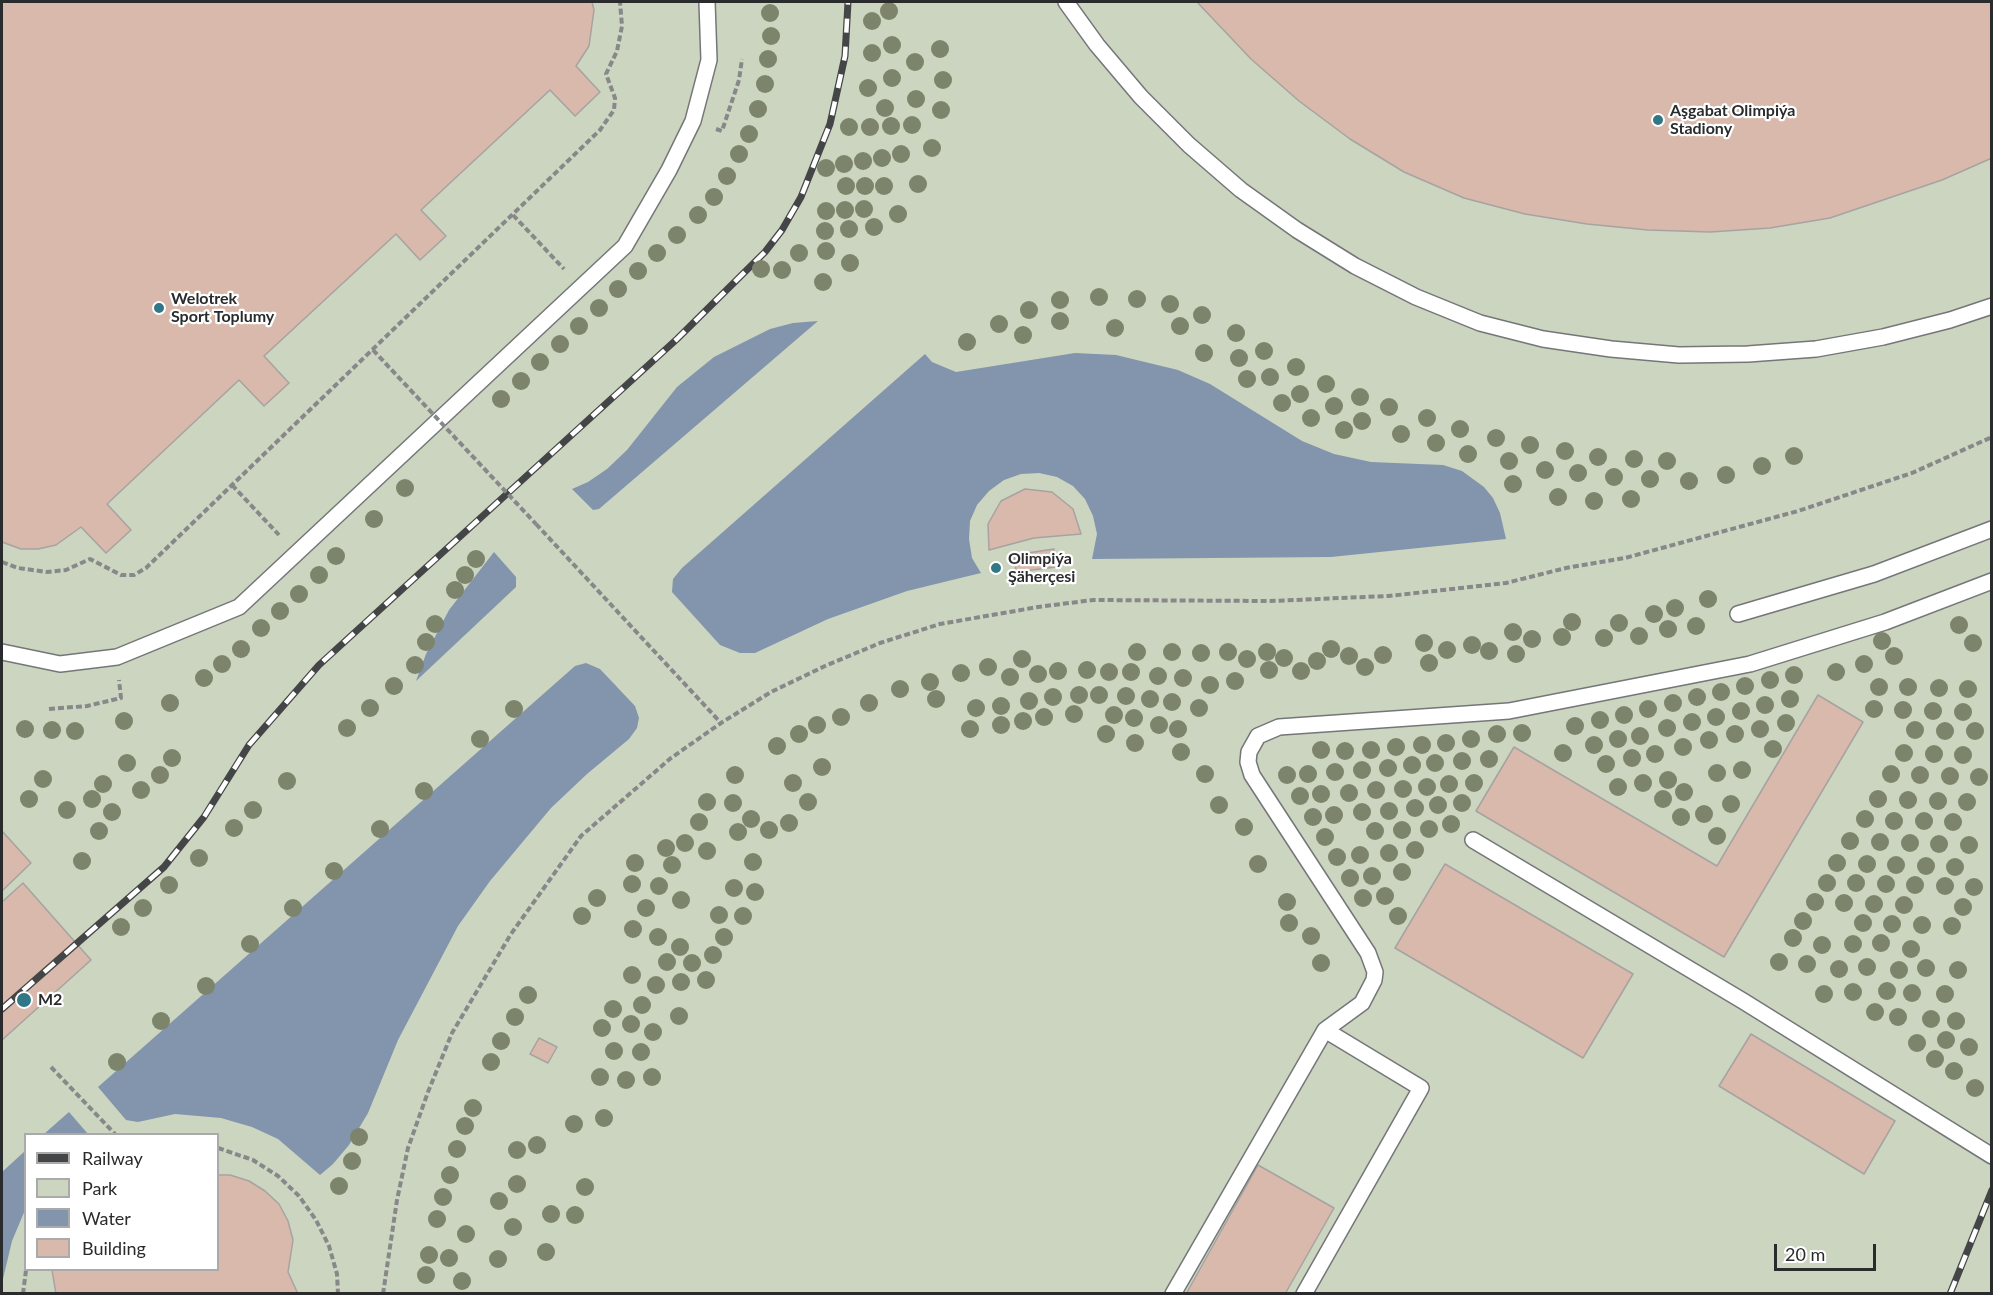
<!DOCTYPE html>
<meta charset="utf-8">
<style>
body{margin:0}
#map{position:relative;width:1993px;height:1295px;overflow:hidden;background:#dddfe1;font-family:Lato,sans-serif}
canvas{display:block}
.frame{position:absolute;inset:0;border:3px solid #2a2b2c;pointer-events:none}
.legend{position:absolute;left:24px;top:1133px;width:195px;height:138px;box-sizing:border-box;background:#fff;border:2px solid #aaaaab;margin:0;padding:8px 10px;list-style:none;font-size:18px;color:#2a2b2c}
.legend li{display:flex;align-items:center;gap:12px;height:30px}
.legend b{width:30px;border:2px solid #aaaaab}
.scale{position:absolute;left:1774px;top:1244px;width:102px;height:27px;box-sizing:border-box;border:3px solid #2a2b2c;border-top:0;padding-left:8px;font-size:18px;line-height:21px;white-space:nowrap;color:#2a2b2c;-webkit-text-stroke:4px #fff;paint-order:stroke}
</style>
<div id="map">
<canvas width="1993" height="1295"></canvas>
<div class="frame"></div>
<ul class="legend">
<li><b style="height:8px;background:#444546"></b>Railway</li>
<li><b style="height:16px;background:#ccd5bf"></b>Park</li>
<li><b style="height:16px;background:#8394ad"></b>Water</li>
<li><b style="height:16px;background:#d9b9ab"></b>Building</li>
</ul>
<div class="scale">20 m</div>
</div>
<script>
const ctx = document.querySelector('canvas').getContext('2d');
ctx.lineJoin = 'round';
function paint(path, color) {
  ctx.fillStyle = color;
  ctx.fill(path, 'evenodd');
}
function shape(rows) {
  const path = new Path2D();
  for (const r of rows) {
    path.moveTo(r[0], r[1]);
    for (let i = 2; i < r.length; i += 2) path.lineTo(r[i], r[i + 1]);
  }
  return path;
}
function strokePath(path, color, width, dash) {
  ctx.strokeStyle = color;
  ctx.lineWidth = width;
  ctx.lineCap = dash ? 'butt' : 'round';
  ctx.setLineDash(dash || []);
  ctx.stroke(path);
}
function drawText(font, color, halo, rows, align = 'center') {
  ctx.font = font + ' Lato,sans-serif';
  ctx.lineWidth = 4.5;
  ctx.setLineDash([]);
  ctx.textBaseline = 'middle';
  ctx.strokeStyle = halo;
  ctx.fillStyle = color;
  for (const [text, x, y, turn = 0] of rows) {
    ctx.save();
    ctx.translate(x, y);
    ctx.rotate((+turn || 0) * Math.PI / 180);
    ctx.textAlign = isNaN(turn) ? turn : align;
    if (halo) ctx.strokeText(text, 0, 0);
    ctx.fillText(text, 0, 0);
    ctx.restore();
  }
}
paint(shape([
 [2,2,1991,2,1991,1293,2,1293],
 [26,1134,218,1134,218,1270,26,1270]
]), '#ccd5bf');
paint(shape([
 [818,321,599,509,593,510,572,489,588,482,607,469,627,450,677,387,714,357,770,329,793,323],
 [1075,353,1116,355,1178,370,1210,384,1302,441,1334,454,1371,462,1443,465,1462,471,1484,487,1493,498,1500,513,1506,539,1331,557,1092,559,1097,534,1093,516,1085,499,1073,486,1057,477,1039,473,1021,474,1004,480,989,491,977,505,970,521,969,539,972,558,981,573,907,591,828,619,755,653,740,653,720,645,672,592,673,579,682,568,925,354,932,362,956,372],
 [494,552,516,577,516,587,416,681,426,654,449,610],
 [586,663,600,669,635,706,639,718,637,728,629,739,587,774,551,808,490,881,458,926,398,1040,368,1113,349,1145,333,1164,320,1175,278,1139,252,1127,221,1118,175,1114,138,1122,126,1120,98,1087,575,666],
 [69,1112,88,1134,44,1134],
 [25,1151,25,1210,12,1241,2,1283,2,1172]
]), '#8394ad');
const building = shape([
 [2,2,592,2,594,10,589,46,576,66,600,92,575,116,550,90,421,210,446,236,420,260,396,234,264,356,289,383,264,406,239,380,107,504,131,530,106,553,81,527,56,545,38,549,21,549,2,542,2,2],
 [1197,2,1992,2,1992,158,1942,180,1830,218,1770,228,1710,232,1648,230,1587,224,1525,214,1464,198,1404,172,1350,139,1299,101,1251,59,1197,2],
 [1025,489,1052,492,1073,509,1081,534,1034,538,989,550,988,524,1001,501,1025,489],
 [1054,549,1056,567,1016,572,1014,555,1054,549],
 [1818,695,1863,722,1724,957,1476,811,1514,747,1717,866,1818,695],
 [2,831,31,863,2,891,2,831],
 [1445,864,1633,974,1583,1058,1395,948,1445,864],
 [23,883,91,960,2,1040,2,902,23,883],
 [1751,1034,1895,1121,1864,1174,1719,1086,1751,1034],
 [539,1038,557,1047,548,1063,530,1054,539,1038],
 [1258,1165,1334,1208,1285,1294,1186,1294,1258,1165],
 [218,1175,230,1175,249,1181,265,1191,279,1204,288,1221,293,1240,288,1272,298,1294,56,1294,52,1270,218,1270,218,1175]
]);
paint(building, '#d9b9ab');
strokePath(building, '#a6a3a2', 1.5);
const lane = shape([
 [1066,2,1097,45,1141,97,1189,145,1241,190,1297,230,1355,266,1416,297,1480,323,1543,339,1611,349,1679,355,1748,354,1816,349,1883,337,1950,320,1992,306],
 [1738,614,1874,574,1992,529],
 [2,652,60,664,117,657,239,607,625,246,669,170,693,121,709,60,707,2],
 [1473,840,1743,1001,1992,1156],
 [1173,1294,1325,1030,1362,1003,1374,980,1375,972,1368,953,1252,775,1248,762,1249,752,1258,736,1279,727,1509,711,1750,664,1885,622,1992,581],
 [1304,1294,1421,1088,1325,1030]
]);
strokePath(lane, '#747678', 18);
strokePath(shape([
 [716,129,722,131,739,80,742,59],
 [513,215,564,269],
 [232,485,279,535],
 [536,524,721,723],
 [2,562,18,568,47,572,66,570,90,559,121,575,134,575,146,568,600,130,614,110,615,98,606,74,617,51,622,26,620,2],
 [49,709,87,706,121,698,119,680],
 [51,1067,115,1134],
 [218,1148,253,1160,278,1176,299,1196,316,1220,329,1246,337,1274,338,1294],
 [23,1294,26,1270],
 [383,1294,397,1200,408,1148,428,1092,452,1033,511,934,581,836,671,758,721,723,771,692,825,666,880,643,940,624,1038,607,1093,600,1270,601,1389,596,1506,583,1566,568,1625,558,1798,511,1912,473,1992,437]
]), '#87888a', 4, [6, 3]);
strokePath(lane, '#fff', 15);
const rail = shape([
 [2,1009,164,867,204,817,249,745,319,665,677,339,765,252,782,230,801,197,830,124,845,56,848,2],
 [1950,1294,1992,1190]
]);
strokePath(rail, '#444546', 7);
strokePath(rail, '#fff', 4.5, [14]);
strokePath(shape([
 [373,350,536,524]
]), '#87888a', 4, [6, 3]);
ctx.fillStyle = '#7c846b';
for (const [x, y] of [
 [889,11],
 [770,13],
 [872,21],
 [771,36],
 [892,45],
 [940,49],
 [872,53],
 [768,59],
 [915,62],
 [892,78],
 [943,80],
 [765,84],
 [868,88],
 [916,99],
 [885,108],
 [758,109],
 [941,110],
 [912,125],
 [891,126],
 [849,127],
 [870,127],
 [749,134],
 [932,148],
 [739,154],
 [901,154],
 [882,158],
 [863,161],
 [844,164],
 [826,168],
 [727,176],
 [918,184],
 [846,186],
 [865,186],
 [884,186],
 [714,197],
 [864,209],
 [845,210],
 [826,211],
 [898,214],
 [698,215],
 [874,227],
 [849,229],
 [825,231],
 [677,235],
 [826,251],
 [657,253],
 [799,253],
 [850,263],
 [761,269],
 [782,270],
 [638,271],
 [823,282],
 [618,289],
 [1099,297],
 [1137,299],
 [1060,300],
 [1170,304],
 [599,308],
 [1029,310],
 [1202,315],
 [1060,321],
 [999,324],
 [579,326],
 [1180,326],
 [1115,328],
 [1236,333],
 [1023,335],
 [967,342],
 [560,344],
 [1264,351],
 [1204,353],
 [1239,358],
 [540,362],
 [1296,367],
 [1270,377],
 [1247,379],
 [521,381],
 [1326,384],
 [1300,394],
 [1360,397],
 [501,399],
 [1282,403],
 [1334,406],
 [1389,407],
 [1311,418],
 [1427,418],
 [1362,421],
 [1460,429],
 [1344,430],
 [1401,434],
 [1496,438],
 [1436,443],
 [1530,445],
 [1565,451],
 [1468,454],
 [1794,456],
 [1598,457],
 [1634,459],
 [1509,461],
 [1667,461],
 [1762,466],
 [1545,470],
 [1578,473],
 [1726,475],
 [1614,477],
 [1650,479],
 [1689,481],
 [1513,484],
 [405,488],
 [1558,497],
 [1631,499],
 [1594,501],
 [374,519],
 [336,556],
 [476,559],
 [319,575],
 [465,575],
 [455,590],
 [299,594],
 [1708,599],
 [1675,608],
 [280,611],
 [1654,614],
 [1572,622],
 [1619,623],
 [435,624],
 [1959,625],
 [1696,626],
 [261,628],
 [1668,629],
 [1513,632],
 [1639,636],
 [1562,637],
 [1604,638],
 [1532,639],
 [1882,641],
 [426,642],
 [1424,643],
 [1973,643],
 [1472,645],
 [241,649],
 [1331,649],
 [1447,650],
 [1489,651],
 [1137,652],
 [1172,652],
 [1228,652],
 [1267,652],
 [1201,653],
 [1516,654],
 [1383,655],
 [1349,656],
 [1894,656],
 [1284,658],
 [1022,659],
 [1247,659],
 [1317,661],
 [1429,663],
 [222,664],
 [1864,664],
 [415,665],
 [988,667],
 [1365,667],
 [1087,670],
 [1269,670],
 [1058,671],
 [1301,671],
 [1109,672],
 [1131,672],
 [1836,672],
 [961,673],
 [1038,674],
 [1794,675],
 [1158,676],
 [1010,677],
 [204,678],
 [1183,678],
 [1770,680],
 [1235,681],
 [930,682],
 [1210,685],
 [394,686],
 [1745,686],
 [1879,687],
 [1908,687],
 [1939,688],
 [900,689],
 [1968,689],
 [1721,692],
 [1079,695],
 [1099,695],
 [1126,696],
 [1053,697],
 [1697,697],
 [936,699],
 [1150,699],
 [1790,699],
 [1029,701],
 [1172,702],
 [170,703],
 [869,703],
 [1673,703],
 [1765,705],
 [1001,706],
 [370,708],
 [976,708],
 [1199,708],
 [514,709],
 [1648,709],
 [1874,709],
 [1903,710],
 [1741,711],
 [1933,711],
 [1963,712],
 [1074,714],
 [1114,715],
 [1624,715],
 [841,717],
 [1044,717],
 [1716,717],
 [1134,718],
 [1600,720],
 [124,721],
 [1023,721],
 [1692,722],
 [1786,723],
 [817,725],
 [1001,725],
 [1159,725],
 [1575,726],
 [347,728],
 [1667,728],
 [25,729],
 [970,729],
 [1178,729],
 [1760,729],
 [52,730],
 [1915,730],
 [75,731],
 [1945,731],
 [1975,731],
 [1522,733],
 [799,734],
 [1106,734],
 [1497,734],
 [1735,734],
 [1640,736],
 [480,739],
 [1471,739],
 [1618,739],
 [1709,740],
 [1135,743],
 [1446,743],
 [1422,745],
 [1594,745],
 [777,746],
 [1396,747],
 [1683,747],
 [1773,749],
 [1321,750],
 [1371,750],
 [1345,751],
 [1181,752],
 [1563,753],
 [1904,753],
 [1655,754],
 [1934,754],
 [1963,755],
 [172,758],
 [1632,758],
 [1489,759],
 [1462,761],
 [127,763],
 [1435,763],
 [1606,764],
 [1412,765],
 [822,767],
 [1388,768],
 [1362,770],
 [1742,770],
 [1335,772],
 [1717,773],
 [1205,774],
 [1308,774],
 [1891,774],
 [160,775],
 [735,775],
 [1287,775],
 [1920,775],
 [1950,776],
 [1979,777],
 [43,779],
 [1668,780],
 [287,781],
 [793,783],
 [1474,783],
 [1643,783],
 [103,784],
 [1449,784],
 [1427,787],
 [1618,787],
 [1403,789],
 [141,790],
 [1376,790],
 [424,791],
 [1684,792],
 [1349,793],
 [1321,794],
 [1300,796],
 [29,799],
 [92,799],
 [1663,799],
 [1878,799],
 [1908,800],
 [1938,801],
 [707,802],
 [808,802],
 [1967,802],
 [733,803],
 [1462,803],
 [1731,804],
 [1219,805],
 [1438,805],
 [1415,808],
 [67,810],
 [253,810],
 [1389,811],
 [112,812],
 [1362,812],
 [1704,814],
 [1334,815],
 [1313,817],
 [1681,817],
 [751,819],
 [1865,819],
 [1894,821],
 [1924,821],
 [699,822],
 [1953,822],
 [789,823],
 [1451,824],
 [1244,827],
 [234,828],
 [380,829],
 [1429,829],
 [769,830],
 [1402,830],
 [99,831],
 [1375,831],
 [738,832],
 [1717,836],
 [1325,837],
 [1850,841],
 [1880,842],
 [685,843],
 [1910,843],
 [1939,844],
 [1969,845],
 [666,848],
 [1415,850],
 [707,851],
 [1389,853],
 [1360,855],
 [1337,857],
 [199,858],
 [82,861],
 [753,862],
 [635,863],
 [1837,863],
 [1258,864],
 [1867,864],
 [672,865],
 [1896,865],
 [1926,866],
 [1955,867],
 [334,871],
 [1402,872],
 [1372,876],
 [1350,878],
 [1827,883],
 [1856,883],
 [632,884],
 [1886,884],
 [169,885],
 [1915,885],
 [659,886],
 [1945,886],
 [1974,887],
 [734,888],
 [755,892],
 [1385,896],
 [597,898],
 [1363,898],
 [681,900],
 [1287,902],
 [1815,902],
 [1844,903],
 [1874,904],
 [1904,905],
 [1963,907],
 [143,908],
 [293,908],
 [646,908],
 [719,915],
 [582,916],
 [743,916],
 [1398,916],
 [1803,921],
 [1289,923],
 [1863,923],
 [1892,924],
 [1922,925],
 [1952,926],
 [121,927],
 [633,929],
 [1311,936],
 [658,937],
 [724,937],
 [1793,938],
 [1881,943],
 [250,944],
 [1853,944],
 [1822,945],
 [680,947],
 [1911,949],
 [713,955],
 [667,962],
 [1779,962],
 [692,963],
 [1321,963],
 [1807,964],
 [1867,967],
 [1926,968],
 [1839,969],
 [1899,970],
 [1958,970],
 [632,975],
 [706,980],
 [681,982],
 [656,985],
 [206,986],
 [1887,991],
 [1853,992],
 [1912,993],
 [1824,994],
 [1945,994],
 [528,995],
 [642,1005],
 [613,1009],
 [1875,1012],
 [679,1016],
 [515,1017],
 [1898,1017],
 [1931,1019],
 [161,1021],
 [1956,1021],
 [631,1024],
 [602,1028],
 [653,1032],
 [1946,1040],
 [501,1041],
 [1917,1043],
 [1969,1047],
 [614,1051],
 [641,1052],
 [1935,1059],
 [117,1062],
 [491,1062],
 [1954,1071],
 [600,1077],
 [652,1077],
 [626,1080],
 [1975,1088],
 [473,1108],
 [604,1118],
 [574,1124],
 [465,1126],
 [359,1137],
 [537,1145],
 [457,1149],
 [517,1150],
 [352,1161],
 [450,1175],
 [517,1184],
 [339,1186],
 [585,1187],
 [443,1197],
 [499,1201],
 [551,1214],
 [575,1215],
 [437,1219],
 [513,1227],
 [466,1234],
 [546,1252],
 [429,1255],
 [449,1258],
 [498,1259],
 [426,1275],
 [462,1281]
]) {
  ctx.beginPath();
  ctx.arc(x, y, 9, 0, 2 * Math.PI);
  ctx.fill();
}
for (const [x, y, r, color] of [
 [1658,120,6,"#327785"],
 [159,308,6,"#327785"],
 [996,568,6,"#327785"],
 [24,1000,8,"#327785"]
]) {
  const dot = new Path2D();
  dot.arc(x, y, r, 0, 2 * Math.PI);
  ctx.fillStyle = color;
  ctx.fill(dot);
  strokePath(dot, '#fff', 2);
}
drawText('bold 16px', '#2a2b2c', '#fff', [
 ["Aşgabat Olimpiýa",1670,111],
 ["Stadiony",1670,129],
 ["Welotrek",171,299],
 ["Sport Toplumy",171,317],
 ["Olimpiýa",1008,559],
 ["Şäherçesi",1008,577],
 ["M2",38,1000]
], 'left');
</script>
